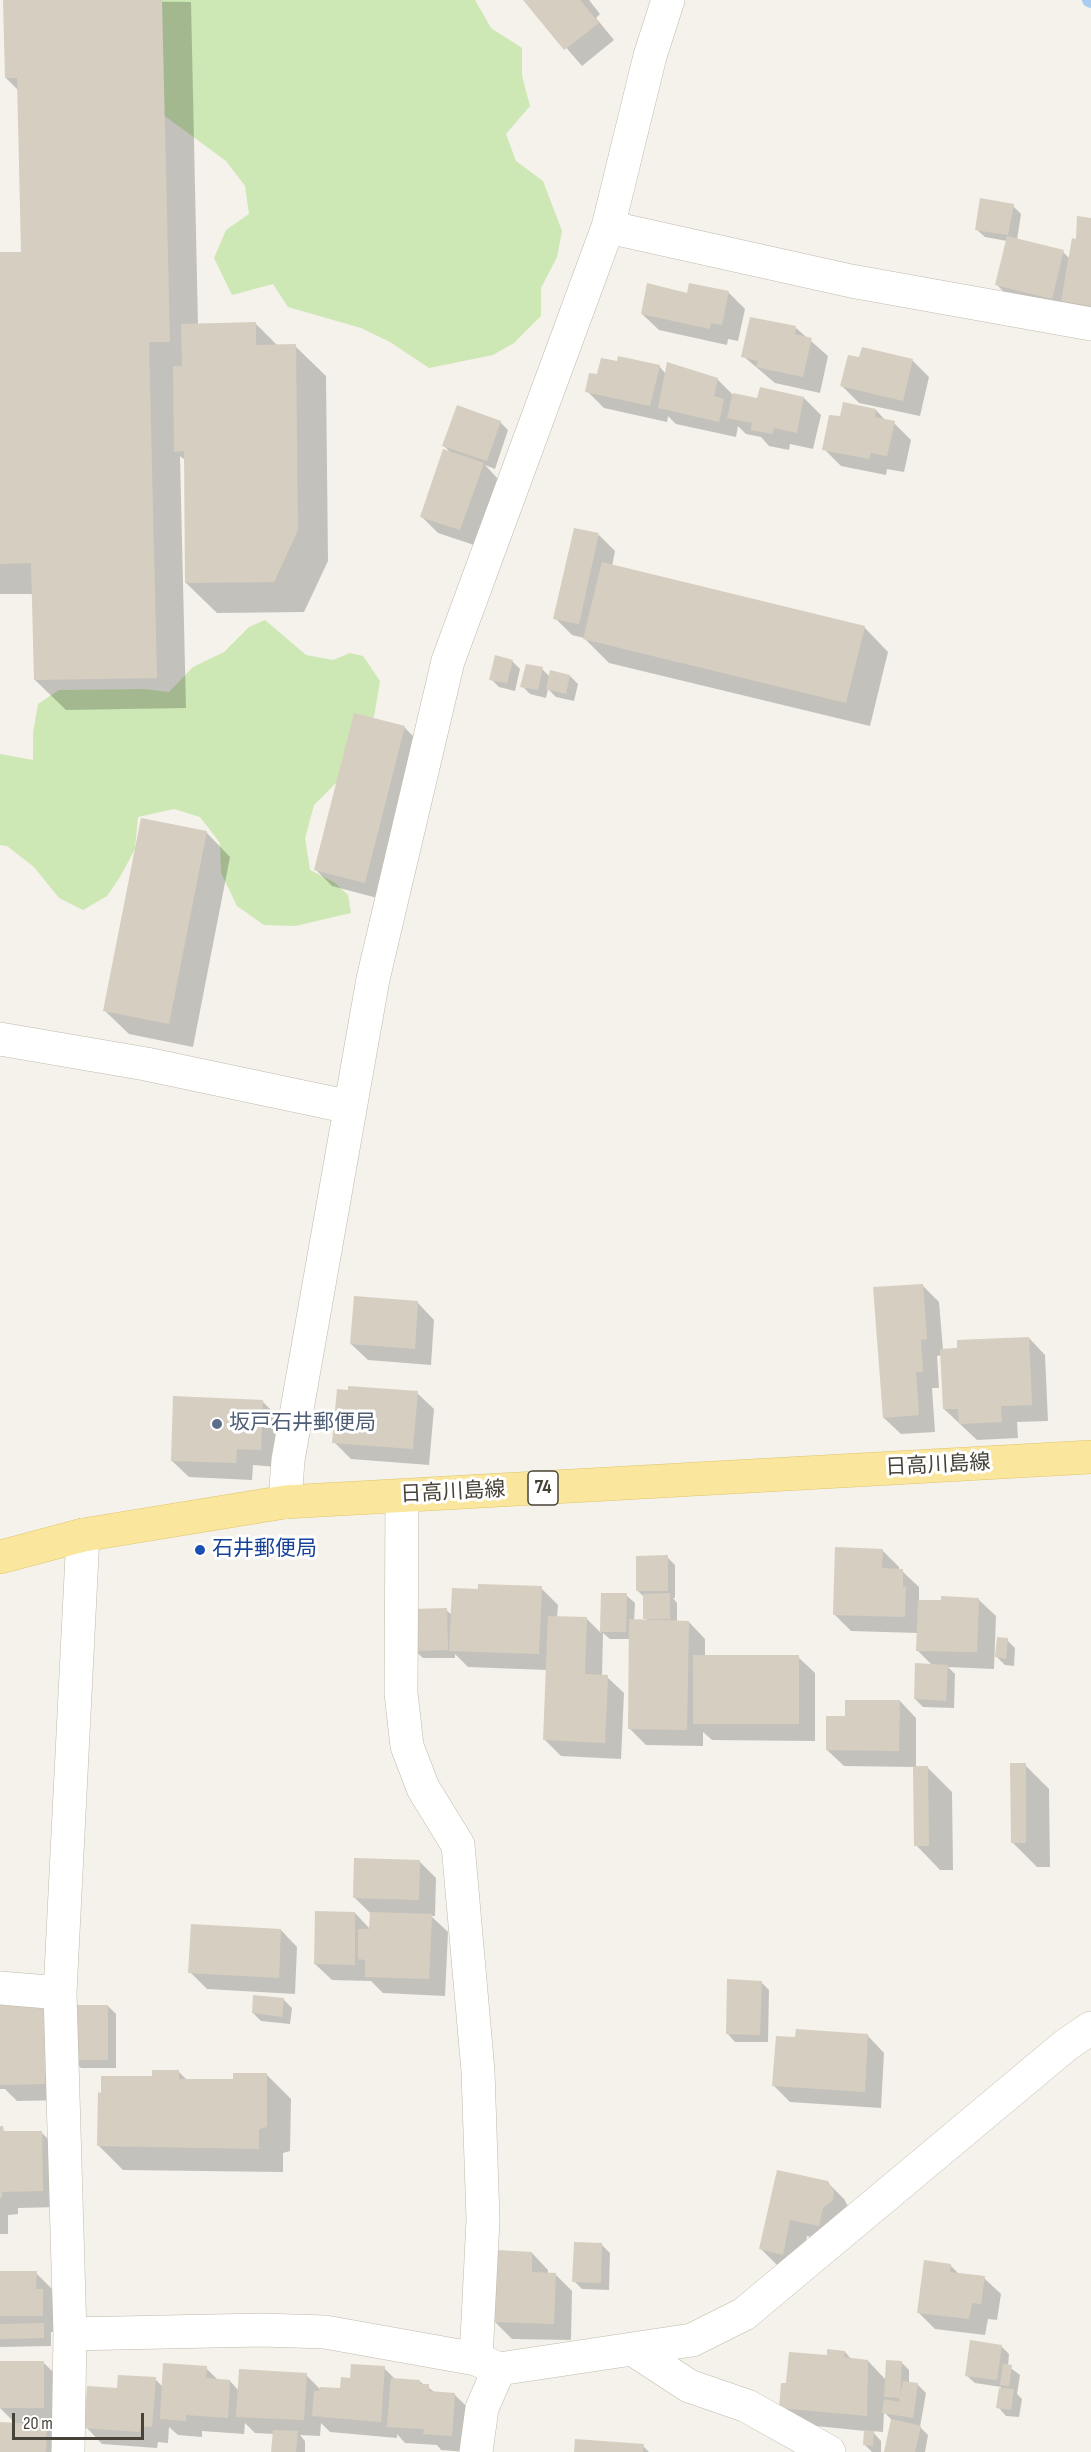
<!DOCTYPE html>
<meta charset="utf-8">
<style>
body{margin:0}
#map{position:relative;width:1091px;height:2452px;overflow:hidden;background:#f4f2ea;font-family:"Sofia Sans Condensed",sans-serif}
canvas{display:block}
.scale{position:absolute;left:12px;top:2413px;width:132px;height:27px;box-sizing:border-box;border:3px solid #484338;border-top:0;padding-left:8px;font-size:18px;line-height:21px;white-space:nowrap;color:#484338;-webkit-text-stroke:4px #fff;paint-order:stroke}
</style>
<div id="map">
<canvas width="1091" height="2452"></canvas>
<div class="scale">20 m</div>
</div>
<script>
const ctx = document.querySelector('canvas').getContext('2d');
ctx.lineJoin = 'round';
function paint(path, color) {
  ctx.fillStyle = color;
  ctx.fill(path, 'evenodd');
}
function shape(rows) {
  const path = new Path2D();
  for (const r of rows) {
    path.moveTo(r[0], r[1]);
    for (let i = 2; i < r.length; i += 2) path.lineTo(r[i], r[i + 1]);
  }
  return path;
}
function strokePath(path, color, width, dash) {
  ctx.strokeStyle = color;
  ctx.lineWidth = width;
  ctx.lineCap = dash ? 'butt' : 'round';
  ctx.setLineDash(dash || []);
  ctx.stroke(path);
}
function drawText(font, color, halo, rows, align = 'center') {
  ctx.font = font + ' "Sofia Sans Condensed","Noto Sans JP",sans-serif';
  ctx.lineWidth = 6;
  ctx.setLineDash([]);
  ctx.textBaseline = 'middle';
  ctx.strokeStyle = halo;
  ctx.fillStyle = color;
  for (const [text, x, y, turn = 0] of rows) {
    ctx.save();
    ctx.translate(x, y);
    ctx.rotate((+turn || 0) * Math.PI / 180);
    ctx.textAlign = isNaN(turn) ? turn : align;
    if (halo) ctx.strokeText(text, 0, 0);
    ctx.fillText(text, 0, 0);
    ctx.restore();
  }
}
paint(shape([
 [125,0,475,0,491,28,522,48,522,76,530,106,506,134,516,161,543,181,562,231,557,257,541,288,541,316,514,343,493,355,429,368,390,342,361,328,288,307,273,284,232,295,214,258,226,230,249,214,245,186,226,161,143,100],
 [265,620,306,655,333,660,350,653,363,656,380,681,374,717,348,746,338,781,314,805,305,838,310,870,334,882,348,895,351,913,295,926,264,925,237,906,221,873,220,843,200,817,174,809,138,817,135,849,120,877,107,896,83,910,59,898,34,867,7,846,0,845,0,754,33,760,33,733,38,704,59,690,144,689,169,692,193,667,224,652,249,627]
]), '#cde7b5');
paint(shape([
 [4,0,191,2,198,325,256,324,278,346,295,346,326,376,328,561,304,612,217,613,186,583,185,460,180,456,186,708,66,710,35,680,33,594,0,594,0,254,22,253,19,91,6,78],
 [525,0,589,0,600,14,596,18,614,40,582,66],
 [1013,206,1021,214,1017,240,1063,252,1070,259,1091,219,1091,319,1014,302,997,285,1007,241,985,237,976,229],
 [691,284,729,293,745,309,738,341,728,339,727,345,659,330,642,314,688,294],
 [796,328,828,356,820,393,775,383,743,356],
 [912,360,929,377,920,416,859,403,842,386],
 [659,366,666,374,717,379,734,396,759,400,804,398,821,415,813,449,790,444,789,450,769,446,761,437,746,434,738,426,736,437,676,424,668,416,667,422,604,408,587,391,598,376],
 [876,410,886,421,894,423,911,440,904,472,887,469,886,475,841,466,824,449,841,418],
 [500,422,508,430,495,469,485,465,500,481,477,546,438,533,421,516,451,453,444,446],
 [599,535,615,551,612,566,864,627,888,652,870,726,609,663,584,638,572,635,555,618],
 [512,661,520,669,515,691,499,687,491,679],
 [542,669,550,677,570,676,578,684,574,701,556,697,548,689,546,698,530,694,522,686],
 [404,727,421,744,381,899,332,886,316,870],
 [206,832,230,857,193,1047,129,1034,104,1010],
 [922,1285,939,1302,943,1350,1029,1338,1045,1355,1048,1421,1017,1422,1018,1438,977,1440,944,1409,942,1355,937,1356,939,1388,932,1388,935,1432,901,1434,884,1418],
 [418,1303,434,1320,431,1365,368,1360,351,1344],
 [417,1393,434,1409,429,1465,351,1459,334,1442],
 [262,1401,279,1418,277,1467,253,1465,252,1480,189,1477,172,1461],
 [882,1550,899,1567,899,1570,902,1571,919,1587,919,1601,979,1600,996,1616,994,1669,948,1667,955,1674,954,1708,923,1707,915,1699,933,1666,917,1650,918,1633,851,1631,834,1614],
 [667,1557,675,1565,675,1598,673,1598,677,1603,677,1622,689,1622,705,1639,705,1656,798,1657,815,1673,815,1741,712,1740,703,1732,703,1746,646,1745,629,1728,631,1639,610,1639,603,1633,602,1676,607,1677,624,1693,621,1759,561,1756,544,1739,547,1670,468,1667,455,1654,455,1658,423,1658,414,1650,446,1610,452,1615,480,1590,541,1588,558,1605,557,1618,587,1619,601,1633,602,1594,626,1595,635,1603,634,1621,648,1621,644,1618,644,1597,637,1590],
 [1007,1640,1015,1648,1014,1666,1005,1665,995,1655],
 [900,1701,916,1718,916,1768,928,1768,952,1792,953,1870,940,1870,916,1845,915,1767,844,1766,827,1750,846,1718],
 [1025,1765,1049,1789,1050,1867,1037,1867,1012,1842],
 [419,1861,436,1878,435,1916,431,1916,448,1932,445,1996,383,1993,371,1981,332,1980,315,1964,355,1913,370,1929,371,1914,354,1897],
 [281,1930,297,1947,295,1994,207,1989,190,1972],
 [761,1982,769,1990,768,2042,735,2042,727,2033],
 [283,1999,292,2008,290,2024,261,2021,253,2013],
 [0,2004,45,2012,108,2006,116,2014,116,2068,81,2068,72,2059,61,2100,17,2101,5,2089,0,2089],
 [868,2036,884,2053,881,2108,790,2102,774,2086],
 [178,2071,187,2080,235,2081,267,2075,291,2099,290,2151,283,2153,283,2172,123,2170,98,2145,153,2078],
 [0,2128,8,2133,41,2132,58,2149,59,2207,18,2208,18,2214,8,2215,8,2234,0,2234],
 [827,2182,844,2199,850,2210,835,2242,807,2236,800,2271,778,2266,761,2249],
 [601,2244,610,2253,609,2290,582,2289,574,2281],
 [532,2253,548,2270,548,2274,555,2274,572,2291,571,2340,512,2339,495,2322],
 [950,2265,959,2274,984,2278,1001,2294,997,2320,988,2319,985,2335,935,2329,918,2312],
 [0,2273,36,2273,53,2290,59,2332,51,2332,51,2346,0,2347],
 [1001,2346,1009,2354,1008,2366,1020,2375,1017,2394,1022,2399,1019,2417,1006,2416,998,2407,1001,2387,975,2383,966,2375],
 [845,2352,852,2360,868,2361,886,2380,901,2362,909,2370,909,2383,917,2384,926,2393,920,2427,928,2435,925,2452,885,2452,892,2420,884,2412,883,2432,872,2431,881,2441,881,2452,872,2452,864,2444,865,2431,797,2424,781,2408,788,2384,828,2357],
 [0,2363,44,2363,60,2379,60,2424,44,2424,63,2443,63,2452,0,2452,0,2424,17,2425,0,2408],
 [206,2368,218,2380,230,2381,239,2391,306,2375,320,2389,342,2390,351,2379,384,2368,396,2380,419,2381,436,2393,455,2395,471,2411,468,2452,441,2450,437,2445,405,2443,397,2434,397,2438,330,2432,321,2423,320,2436,300,2435,305,2441,305,2452,273,2452,274,2434,255,2433,245,2423,244,2434,202,2431,202,2437,178,2435,169,2427,168,2443,158,2442,157,2448,102,2444,86,2427,118,2390,155,2379,163,2387],
 [643,2446,649,2452,575,2452]
]), '#0003');
strokePath(shape([
 [1089,0,1091,1]
]), '#a9cdee', 14);
paint(shape([
 [3,0,162,0,170,342,149,342,157,678,34,680,31,563,0,564,0,252,21,252,17,78,5,78],
 [523,0,580,0,599,23,564,50],
 [980,198,1014,204,1008,235,975,230],
 [1077,216,1091,218,1091,306,1061,301,1072,238,1076,239],
 [1007,236,1064,250,1052,299,995,285],
 [647,283,687,293,689,283,729,291,722,325,711,323,710,329,641,314],
 [750,317,796,326,795,334,812,338,803,377,756,367,758,361,741,357],
 [256,322,256,345,296,344,298,530,274,582,185,583,184,451,174,452,173,366,182,366,181,324],
 [862,347,913,359,903,401,840,386,848,355,859,357],
 [618,356,660,365,650,406,585,392,589,373,597,374,601,358,617,361],
 [667,362,718,378,714,396,724,399,719,422,658,408],
 [760,387,804,397,797,433,774,428,772,434,751,430,752,423,727,418,733,393,757,398],
 [843,402,876,409,875,417,895,421,887,456,871,453,869,459,822,450,829,415,840,416],
 [457,405,501,421,487,461,442,446],
 [443,449,484,463,460,530,420,517],
 [574,528,599,533,579,624,553,619],
 [602,562,865,626,846,703,583,639],
 [495,655,513,660,507,683,489,680],
 [526,664,543,667,538,690,520,687],
 [550,670,570,675,566,694,546,689],
 [354,713,405,726,365,883,314,870],
 [141,818,207,831,169,1024,103,1011],
 [923,1284,927,1339,921,1340,923,1372,916,1372,919,1415,883,1418,873,1287],
 [354,1296,418,1301,415,1349,350,1344],
 [1029,1337,1032,1405,1001,1406,1002,1422,959,1424,958,1409,943,1409,940,1349,957,1348,957,1340],
 [348,1386,418,1391,413,1449,332,1443,337,1389,348,1390],
 [173,1396,263,1400,261,1450,237,1449,236,1463,171,1461],
 [835,1547,883,1549,882,1568,903,1569,903,1587,906,1587,905,1617,833,1615],
 [668,1555,668,1591,636,1591,636,1556],
 [478,1584,542,1586,539,1654,449,1651,452,1588,478,1589],
 [601,1593,627,1593,626,1632,600,1632],
 [670,1593,670,1619,643,1619,643,1594],
 [941,1596,979,1598,977,1652,916,1651,918,1600,941,1600],
 [447,1608,448,1650,413,1651,413,1609],
 [548,1616,587,1617,585,1674,608,1675,605,1743,543,1740],
 [629,1619,689,1621,687,1730,628,1729],
 [997,1637,1008,1638,1006,1659,995,1657],
 [693,1655,799,1655,799,1724,693,1724],
 [915,1663,948,1665,946,1701,914,1699],
 [845,1700,900,1700,899,1751,826,1750,826,1716,845,1716],
 [1010,1763,1026,1763,1026,1843,1011,1843],
 [913,1766,928,1766,929,1846,914,1846],
 [354,1858,420,1860,419,1900,353,1898],
 [315,1911,355,1912,355,1965,314,1964],
 [370,1912,432,1914,429,1979,365,1977,365,1960,358,1959,358,1929,369,1929],
 [191,1924,281,1929,279,1978,188,1973],
 [727,1979,762,1981,760,2035,726,2034],
 [253,1995,284,1998,282,2017,252,2013],
 [0,2002,42,2007,46,2010,50,2074,45,2074,45,2084,0,2085],
 [71,2005,108,2005,108,2060,71,2060],
 [796,2029,868,2034,865,2092,772,2086,776,2036,795,2037],
 [152,2070,179,2070,179,2079,233,2079,233,2073,267,2073,267,2127,259,2129,259,2149,97,2146,98,2092,101,2093,101,2076,152,2076],
 [0,2126,3,2126,4,2131,42,2131,43,2191,2,2192,2,2198,0,2198],
 [777,2170,828,2181,834,2192,833,2200,823,2208,819,2226,790,2220,783,2255,759,2249],
 [574,2242,602,2243,601,2283,572,2282],
 [496,2250,532,2252,532,2272,556,2273,554,2324,494,2322],
 [924,2260,951,2264,950,2272,985,2276,981,2304,972,2303,969,2319,917,2313],
 [0,2271,37,2271,36,2289,43,2289,43,2316,0,2316],
 [44,2323,44,2338,0,2339,0,2324],
 [970,2340,1002,2345,997,2380,965,2376],
 [827,2349,845,2351,844,2357,868,2360,867,2416,779,2408,781,2383,786,2383,789,2352,827,2355],
 [886,2360,902,2361,900,2398,884,2397],
 [0,2361,44,2361,44,2408,0,2408],
 [163,2363,207,2366,206,2378,230,2380,228,2418,186,2415,186,2421,160,2419],
 [351,2364,385,2366,381,2422,312,2416,314,2391,319,2391,320,2387,340,2388,341,2377,350,2378],
 [1003,2364,1012,2365,1009,2386,1000,2385],
 [239,2369,307,2373,304,2420,236,2417],
 [118,2375,156,2377,152,2427,141,2426,140,2432,84,2428,87,2386,117,2388],
 [391,2378,420,2380,420,2384,429,2384,429,2391,455,2393,452,2436,423,2434,424,2429,387,2427],
 [903,2381,918,2383,913,2418,882,2413,884,2399,899,2402],
 [999,2388,1014,2389,1011,2410,996,2408],
 [891,2419,921,2426,915,2452,884,2452],
 [0,2422,47,2425,46,2452,0,2452],
 [273,2430,298,2431,296,2452,271,2452],
 [864,2430,874,2431,873,2446,863,2445],
 [575,2439,644,2444,643,2452,574,2452]
]), '#d6cec0');
const street = shape([
 [608,227,851,281,1091,324],
 [0,1039,146,1064,350,1107],
 [402,1496,401,1693,407,1746,423,1788,458,1845,478,2071,483,2220,476,2359],
 [285,1502,288,1460,373,979,448,661,608,227,650,56,668,0],
 [0,1988,60,1993],
 [70,2334,262,2330,325,2332,476,2359,499,2369,692,2340,744,2314,1066,2045,1091,2028],
 [634,2350,689,2386,747,2406,829,2452],
 [68,2452,70,2334,60,1993,83,1535],
 [476,2452,482,2408,499,2369]
]);
const primary = shape([
 [0,1557,83,1535,285,1502,1091,1457]
]);
strokePath(street, '#c0baad', 34);
strokePath(primary, '#dfc56d', 34);
strokePath(street, '#fff', 33);
strokePath(primary, '#fae69d', 33);
for (const [x, y, r, color] of [
 [217,1424,6,"#5c6f8a"],
 [200,1550,6,"#1a4fb4"]
]) {
  const dot = new Path2D();
  dot.arc(x, y, r, 0, 2 * Math.PI);
  ctx.fillStyle = color;
  ctx.fill(dot);
  strokePath(dot, '#fff', 2);
}
for (const [x, y, w] of [
 [543,1488,30]
]) {
  const box = new Path2D();
  box.roundRect(x - w / 2, y - 17, w, 34, 4.5);
  ctx.fillStyle = '#fff';
  ctx.fill(box);
  strokePath(box, '#484338', 1.5);
}
drawText('bold 20px', '#484338', null, [
 ["74",543,1488]
]);
drawText('21px', '#4e5e75', '#fff', [
 ["坂戸石井郵便局",229,1424]
], 'left');
drawText('21px', '#484338', '#fff', [
 ["日高川島線",938,1466,-3],
 ["日高川島線",453,1493,-3]
]);
drawText('21px', '#164399', '#fff', [
 ["石井郵便局",212,1550]
], 'left');
</script>
